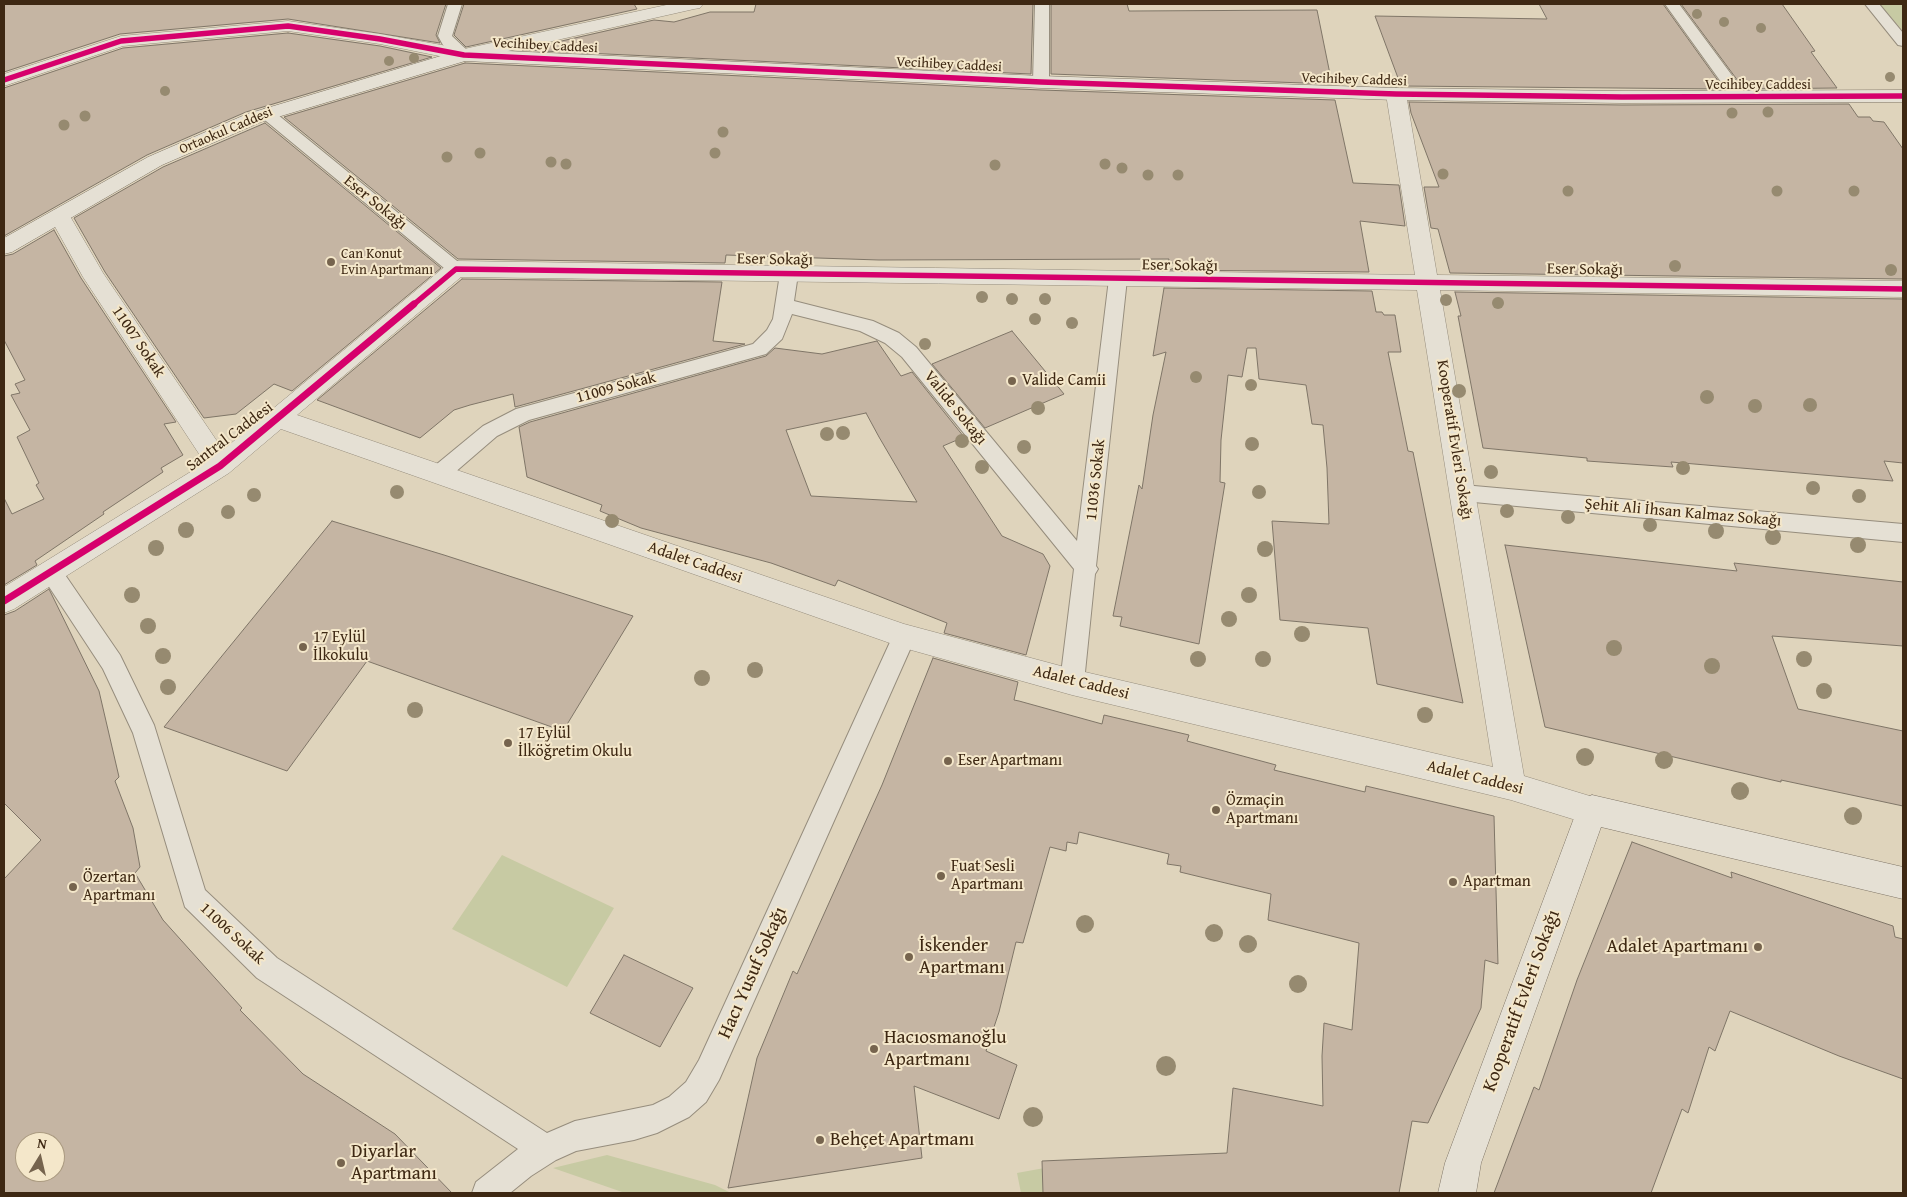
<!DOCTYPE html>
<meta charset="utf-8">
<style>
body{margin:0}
#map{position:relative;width:1907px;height:1197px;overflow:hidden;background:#dfd4bc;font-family:"Gentium Book Plus",serif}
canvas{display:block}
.frame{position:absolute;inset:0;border:5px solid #3e2813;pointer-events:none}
.north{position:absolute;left:15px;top:1132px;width:50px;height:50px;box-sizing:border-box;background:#f4e7ca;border:1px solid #ab9b81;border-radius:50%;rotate:9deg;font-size:14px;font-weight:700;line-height:20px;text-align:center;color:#3e2813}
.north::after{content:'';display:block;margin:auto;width:18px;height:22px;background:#76644e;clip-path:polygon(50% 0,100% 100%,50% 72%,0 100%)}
</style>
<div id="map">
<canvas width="1907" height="1197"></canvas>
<div class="frame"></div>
<div class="north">N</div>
</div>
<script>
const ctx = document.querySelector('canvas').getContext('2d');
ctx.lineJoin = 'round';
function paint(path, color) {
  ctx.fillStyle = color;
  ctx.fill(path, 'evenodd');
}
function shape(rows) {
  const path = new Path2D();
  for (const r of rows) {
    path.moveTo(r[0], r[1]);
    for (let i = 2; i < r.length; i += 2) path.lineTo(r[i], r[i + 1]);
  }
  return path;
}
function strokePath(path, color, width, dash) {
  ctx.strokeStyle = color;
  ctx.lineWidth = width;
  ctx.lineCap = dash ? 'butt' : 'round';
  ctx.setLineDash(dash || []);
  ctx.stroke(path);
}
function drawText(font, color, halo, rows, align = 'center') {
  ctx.font = font + ' "Gentium Book Plus",serif';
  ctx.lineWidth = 4;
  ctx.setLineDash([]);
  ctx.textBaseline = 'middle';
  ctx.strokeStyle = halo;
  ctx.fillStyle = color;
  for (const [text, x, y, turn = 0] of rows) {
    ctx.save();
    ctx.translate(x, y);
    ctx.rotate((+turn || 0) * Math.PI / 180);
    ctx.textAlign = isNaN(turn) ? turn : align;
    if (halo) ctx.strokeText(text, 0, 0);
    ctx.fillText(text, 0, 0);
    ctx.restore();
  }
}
paint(shape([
 [1879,4,1903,4,1903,31],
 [502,855,614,908,567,987,452,929],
 [607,1155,715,1185,731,1193,625,1193,553,1168],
 [1061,1165,1067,1193,1021,1193,1017,1173]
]), '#c7caa3');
const building = shape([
 [4,4,446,4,436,35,440,43,288,19,120,34,4,72,4,4],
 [464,4,634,4,637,9,466,47,454,35,464,4],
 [756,4,1033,4,1031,74,522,50,654,20,674,22,710,12,754,12,756,4],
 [1051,4,1127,4,1129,11,1317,10,1332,84,1051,74,1051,4],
 [1539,4,1663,4,1724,89,1401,86,1375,16,1547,19,1539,4],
 [1681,4,1782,4,1815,51,1811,52,1837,88,1744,89,1681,4],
 [288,33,380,46,432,57,246,112,147,155,4,236,4,88,123,48,288,33],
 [465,63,1041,90,1335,100,1353,183,1399,185,1405,226,1360,221,1369,272,1169,270,1186,263,1168,263,1169,259,879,260,726,255,725,263,458,259,284,117,465,63],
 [1409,102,1622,105,1849,104,1858,117,1870,117,1873,121,1884,122,1903,149,1903,279,1450,273,1438,229,1431,228,1424,187,1439,187,1411,113,1409,102],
 [265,123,441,268,292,391,274,384,236,414,204,418,105,272,74,218,163,167,265,123],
 [54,230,81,278,176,422,164,424,183,455,161,468,163,472,103,512,104,514,35,561,37,565,4,585,4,498,12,514,44,499,36,485,39,483,17,437,30,430,11,395,20,393,15,384,25,380,4,340,4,256,13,254,54,230],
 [462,279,722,282,713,341,745,344,515,407,513,394,470,405,454,410,420,438,317,400,462,279],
 [1164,288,1372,291,1376,312,1382,312,1384,315,1395,315,1401,352,1388,352,1408,451,1413,452,1463,703,1377,684,1368,628,1280,620,1272,521,1329,524,1327,468,1323,425,1312,424,1306,385,1259,379,1256,348,1247,348,1242,377,1228,375,1221,440,1220,482,1225,483,1199,644,1120,626,1122,617,1113,616,1139,485,1142,489,1153,415,1166,352,1153,356,1164,288],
 [1455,292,1903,299,1903,463,1884,461,1893,481,1671,462,1673,467,1587,461,1587,458,1483,448,1458,316,1461,316,1455,292],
 [1012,331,1064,394,985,428,932,364,1012,331],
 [877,341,901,376,912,372,964,437,943,446,1002,536,1043,554,1050,566,1026,655,944,633,947,623,838,580,835,586,771,563,641,528,600,511,602,505,527,477,519,427,530,422,766,356,775,348,822,354,877,341],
 [866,413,879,437,917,502,811,496,786,430,866,413],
 [332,521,444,555,633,616,563,731,367,661,287,771,164,727,332,521],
 [1505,545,1737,571,1734,563,1903,582,1903,646,1772,636,1798,709,1903,731,1903,806,1781,780,1781,782,1545,727,1505,545],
 [49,589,99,691,119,777,115,781,133,828,140,867,135,873,163,920,242,1008,240,1010,303,1074,395,1134,452,1193,4,1193,4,879,41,840,4,803,4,615,15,611,49,589],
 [25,1142,55,1142,55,1172,25,1172,25,1142],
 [933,658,1018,682,1014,700,1019,701,1102,724,1104,715,1189,735,1187,741,1276,765,1274,770,1365,792,1366,786,1494,816,1498,964,1485,960,1481,1008,1428,1123,1412,1121,1399,1193,1043,1193,1042,1161,1227,1153,1233,1088,1323,1106,1322,1056,1324,1023,1352,1030,1359,943,1268,920,1271,894,1180,872,1181,866,1167,864,1169,854,1079,832,1077,844,1067,842,1066,851,1050,847,1023,943,1016,942,999,1012,986,1051,1017,1065,999,1119,914,1086,922,1158,728,1188,757,1058,793,971,797,974,882,785,933,658],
 [1632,842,1732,878,1731,872,1893,926,1895,937,1903,939,1903,1079,1839,1056,1730,1011,1715,1051,1709,1047,1688,1113,1682,1109,1651,1193,1494,1193,1534,1087,1539,1090,1577,980,1632,842],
 [624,955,693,988,660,1047,590,1013,624,955]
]);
paint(building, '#c5b5a3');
strokePath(building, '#7f7567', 1);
const lane = shape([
 [448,4,462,4,452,36,469,52,472,55,469,58,459,58,443,45,438,36,448,4],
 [1035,4,1049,4,1049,82,1041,87,1033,82,1035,4],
 [1665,4,1679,4,1748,97,1746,100,1734,100,1665,4],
 [1865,4,1879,4,1903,33,1903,46,1898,45,1865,4],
 [266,108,272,110,462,265,465,269,462,273,456,275,450,273,260,116,258,113,266,108],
 [789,268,795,270,798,274,794,301,873,321,899,333,916,347,1077,541,1109,279,1112,275,1118,273,1124,275,1127,279,1096,566,1098,569,1095,574,1084,682,1080,689,1072,693,1064,689,1060,682,1074,569,902,357,885,343,860,331,792,314,782,339,766,354,529,420,497,436,446,480,439,482,432,480,429,474,432,468,483,426,516,409,753,344,767,330,773,319,780,274,783,270,789,268],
 [1463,485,1903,524,1903,542,1463,501,1456,499,1452,493,1456,487,1463,485],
 [51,564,59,566,120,655,154,725,205,890,277,958,547,1133,575,1121,653,1105,669,1097,686,1082,699,1060,896,629,904,626,912,629,916,636,719,1080,706,1102,689,1117,657,1133,634,1140,576,1151,556,1160,531,1176,510,1193,472,1193,476,1182,518,1149,257,978,185,907,133,733,103,669,40,573,43,566,51,564]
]);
const street = shape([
 [671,4,703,4,700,8,694,9,464,61,380,44,288,31,123,46,4,86,4,74,121,36,288,21,380,34,464,49,671,4],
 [1396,88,1403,90,1406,94,1437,275,1903,281,1903,297,1440,290,1524,776,1603,800,1607,810,1603,820,1592,825,1511,800,1072,695,904,648,281,429,229,473,14,609,4,613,4,587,205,463,83,277,49,216,53,211,60,209,67,211,103,273,223,450,448,264,456,261,1415,275,1386,94,1389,90,1396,88],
 [461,277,1417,290,1493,767,1072,669,904,624,297,415,461,277]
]);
const secondary = shape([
 [464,49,1041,76,1396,88,1622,91,1903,90,1903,102,1622,103,1396,100,1041,88,465,61,261,122,162,165,12,252,4,254,4,238,148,157,247,114,464,49],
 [1592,795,1903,867,1903,899,1601,827,1481,1163,1476,1193,1438,1193,1445,1163,1577,810,1581,800,1592,795]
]);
strokePath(lane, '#968d7d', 2);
strokePath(street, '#968d7d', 1);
strokePath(secondary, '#7f7567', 1);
paint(lane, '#e5e0d4');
paint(street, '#e5e0d4');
paint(secondary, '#e5e0d4');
strokePath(shape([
 [4,80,121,41,288,26,380,39,464,55,1041,82,1396,94,1622,97,1903,96],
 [413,305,456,269,1903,289]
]), '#d6006c', 5.5);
strokePath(shape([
 [4,601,220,466,414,304]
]), '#d6006c', 7);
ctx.fillStyle = '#968a70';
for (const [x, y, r] of [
 [1697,14,5],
 [1724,22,5],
 [1761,28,5],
 [414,58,5],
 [389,61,5],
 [1890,77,5],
 [165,91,5],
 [1768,112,5.5],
 [1732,113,5.5],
 [85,116,5.5],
 [64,125,5.5],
 [723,132,5.5],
 [480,153,5.5],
 [715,153,5.5],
 [447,157,5.5],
 [551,162,5.5],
 [566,164,5.5],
 [1105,164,5.5],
 [995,165,5.5],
 [1122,168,5.5],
 [1443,174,5.5],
 [1148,175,5.5],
 [1178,175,5.5],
 [1568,191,5.5],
 [1777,191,5.5],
 [1854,191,5.5],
 [1675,266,6],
 [1891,270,6],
 [982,297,6],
 [1012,299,6],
 [1045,299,6],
 [1446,300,6],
 [1498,303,6],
 [1035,319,6],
 [1072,323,6],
 [925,344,6],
 [1196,377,6],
 [1251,385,6],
 [1459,391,7],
 [1707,397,7],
 [1810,405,7],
 [1755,406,7],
 [1038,408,7],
 [843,433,7],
 [827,434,7],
 [962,441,7],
 [1252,444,7],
 [1024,447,7],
 [982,467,7],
 [1683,468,7],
 [1491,472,7],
 [1813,488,7],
 [397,492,7],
 [1259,492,7],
 [254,495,7],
 [1859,496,7],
 [1507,511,7],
 [228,512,7],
 [1568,517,7],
 [612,521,7],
 [1650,525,7],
 [186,530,8],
 [1716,531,8],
 [1773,537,8],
 [1858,545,8],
 [156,548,8],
 [1265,549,8],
 [132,595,8],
 [1249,595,8],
 [1229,619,8],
 [148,626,8],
 [1302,634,8],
 [1614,648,8],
 [163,656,8],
 [1198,659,8],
 [1263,659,8],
 [1804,659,8],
 [1712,666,8],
 [755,670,8],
 [702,678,8],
 [168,687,8],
 [1824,691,8],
 [415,710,8],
 [1425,715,8],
 [1585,757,9],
 [1664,760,9],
 [1740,791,9],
 [1853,816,9],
 [1085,924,9],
 [1214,933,9],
 [1248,944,9],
 [1298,984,9],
 [1166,1066,10],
 [1033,1117,10]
]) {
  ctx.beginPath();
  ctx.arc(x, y, r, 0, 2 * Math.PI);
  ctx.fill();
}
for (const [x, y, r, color] of [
 [331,262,5,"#76644e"],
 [1012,381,5,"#76644e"],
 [303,647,5,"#76644e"],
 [508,743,5,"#76644e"],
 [948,761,5,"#76644e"],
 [1216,810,5,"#76644e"],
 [941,876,5,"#76644e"],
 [1453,882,5,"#76644e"],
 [73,887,5,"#76644e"],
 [1758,947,5,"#76644e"],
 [909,957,5,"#76644e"],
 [874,1049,5,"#76644e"],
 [820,1140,5,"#76644e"],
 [341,1163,5,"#76644e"]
]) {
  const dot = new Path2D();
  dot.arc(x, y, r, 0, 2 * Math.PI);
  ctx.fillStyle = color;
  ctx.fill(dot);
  strokePath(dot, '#f4e7ca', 2);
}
drawText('14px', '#3e2813', '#f4e7ca', [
 ["Vecihibey Caddesi",545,46,3],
 ["Vecihibey Caddesi",949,65,3],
 ["Vecihibey Caddesi",1354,80,2],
 ["Vecihibey Caddesi",1758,85],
 ["Ortaokul Caddesi",226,131,-23]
]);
drawText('14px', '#3e2813', '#f4e7ca', [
 ["Can Konut",341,254],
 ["Evin Apartmanı",341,270]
], 'left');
drawText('16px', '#3e2813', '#f4e7ca', [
 ["Eser Sokağı",375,203,39],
 ["Eser Sokağı",775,260,1],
 ["Eser Sokağı",1180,266,1],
 ["Eser Sokağı",1585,270,1],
 ["11007 Sokak",138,342,56],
 ["11009 Sokak",616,388,-15],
 ["Valide Sokağı",955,408,51],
 ["Santral Caddesi",230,437,-37],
 ["Kooperatif Evleri Sokağı",1454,440,81],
 ["11036 Sokak",1096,480,-84],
 ["Şehit Ali İhsan Kalmaz Sokağı",1683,513,5],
 ["Adalet Caddesi",695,563,19],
 ["Adalet Caddesi",1081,683,14],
 ["Adalet Caddesi",1475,778,14],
 ["11006 Sokak",232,934,43]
]);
drawText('16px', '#3e2813', '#f4e7ca', [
 ["Valide Camii",1022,381],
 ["17 Eylül",313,638],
 ["İlkokulu",313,656],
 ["17 Eylül",518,734],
 ["İlköğretim Okulu",518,752],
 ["Eser Apartmanı",958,761],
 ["Özmaçin",1226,801],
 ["Apartmanı",1226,819],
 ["Fuat Sesli",951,867],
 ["Apartmanı",951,885],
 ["Özertan",83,878],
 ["Apartmanı",83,896],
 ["Apartman",1463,882]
], 'left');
drawText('19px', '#3e2813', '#f4e7ca', [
 ["İskender",919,946],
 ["Apartmanı",919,968],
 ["Adalet Apartmanı",1748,947,"right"],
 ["Hacıosmanoğlu",884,1038],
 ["Apartmanı",884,1060],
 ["Behçet Apartmanı",830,1140],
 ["Diyarlar",351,1152],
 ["Apartmanı",351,1174]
], 'left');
drawText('19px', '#3e2813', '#f4e7ca', [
 ["Hacı Yusuf Sokağı",753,973,-66],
 ["Kooperatif Evleri Sokağı",1522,1001,-70]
]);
</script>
